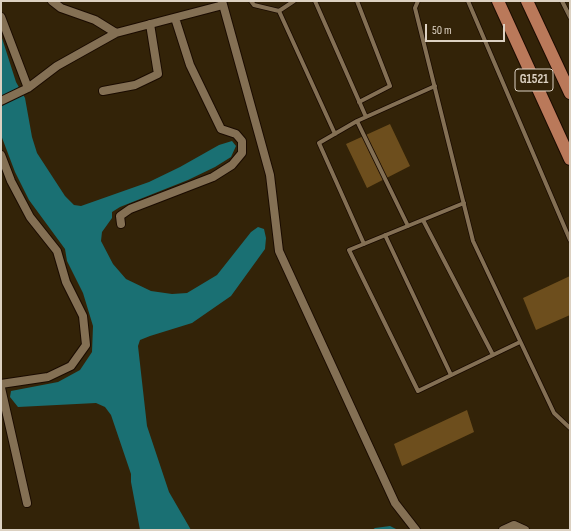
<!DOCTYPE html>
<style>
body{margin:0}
#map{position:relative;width:571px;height:531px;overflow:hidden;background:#332308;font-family:"Sofia Sans Condensed",sans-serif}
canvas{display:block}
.frame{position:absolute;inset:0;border:2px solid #dcd1c2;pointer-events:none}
.scale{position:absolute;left:425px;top:24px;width:80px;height:18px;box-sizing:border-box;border:2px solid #dcd1c2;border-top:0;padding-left:5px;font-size:12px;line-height:14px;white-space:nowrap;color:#dcd1c2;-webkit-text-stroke:3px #332308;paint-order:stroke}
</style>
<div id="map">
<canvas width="571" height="531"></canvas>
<div class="frame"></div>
<div class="scale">50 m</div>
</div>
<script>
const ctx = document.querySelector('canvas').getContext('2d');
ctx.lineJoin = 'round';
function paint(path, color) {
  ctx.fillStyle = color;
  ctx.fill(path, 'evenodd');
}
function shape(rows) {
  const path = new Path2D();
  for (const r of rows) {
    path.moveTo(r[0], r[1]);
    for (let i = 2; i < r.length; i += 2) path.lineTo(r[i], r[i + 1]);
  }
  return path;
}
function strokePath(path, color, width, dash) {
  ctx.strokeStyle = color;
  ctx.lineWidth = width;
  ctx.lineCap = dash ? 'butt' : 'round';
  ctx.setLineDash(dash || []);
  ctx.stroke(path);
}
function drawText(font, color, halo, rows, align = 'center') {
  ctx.font = font + ' "Sofia Sans Condensed",sans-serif';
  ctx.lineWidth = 3;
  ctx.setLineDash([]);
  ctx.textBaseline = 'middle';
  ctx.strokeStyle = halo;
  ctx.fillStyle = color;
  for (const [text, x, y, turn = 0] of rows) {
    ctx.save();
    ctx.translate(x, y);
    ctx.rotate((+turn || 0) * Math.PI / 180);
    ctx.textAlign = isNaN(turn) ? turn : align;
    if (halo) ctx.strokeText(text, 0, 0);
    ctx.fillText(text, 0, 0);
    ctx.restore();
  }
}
paint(shape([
 [1,35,16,82,25,98,32,137,37,153,65,196,74,205,81,206,149,182,180,167,219,145,232,141,236,146,231,157,215,167,188,180,120,207,112,212,112,218,102,232,101,241,113,264,126,279,151,291,172,294,187,293,217,275,251,232,258,227,264,229,266,238,265,249,231,296,192,323,150,336,140,340,138,346,147,426,169,492,191,530,140,530,131,482,131,474,111,415,105,407,96,403,18,407,10,397,11,391,58,382,80,370,92,352,93,326,83,293,67,261,65,249,29,200,15,172,1,135],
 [390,526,398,530,372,530,375,528]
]), '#1a7073');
paint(shape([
 [390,124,410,166,367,188,346,144],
 [570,276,570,315,536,330,523,298],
 [467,410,474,432,402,466,394,444]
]), '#6d4e1d');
const service = shape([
 [251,1,254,5,279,11],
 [294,1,279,11,335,134],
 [315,1,366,117],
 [357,1,390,86,359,102],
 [418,1,415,8,473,241,554,413,570,428],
 [468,1,570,240],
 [562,1,570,17],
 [357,121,408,226],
 [464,203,349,250,418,391,520,342],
 [423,220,493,355],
 [385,235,451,375],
 [364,244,319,143,357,121,435,86]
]);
const minor = shape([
 [52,1,61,8,95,20,116,33],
 [222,1,270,175,279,251,395,503,416,530],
 [1,17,28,88],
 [103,91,135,85,158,74,150,24],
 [1,101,28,88,57,66,116,33,223,5],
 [1,155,11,181,30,217,57,251,66,282,83,316,86,345,71,366,48,377,1,384],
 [121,224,120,216,130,209,213,177,232,165,242,153,242,141,236,134,221,129,190,65,175,18],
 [1,388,27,503],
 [503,530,514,525,525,530]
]);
const motorway = shape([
 [498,1,570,159],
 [527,1,570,93]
]);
strokePath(service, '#1a0b00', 5.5);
strokePath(minor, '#1a0b00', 10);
strokePath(motorway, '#1a0b00', 14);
strokePath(service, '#847054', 4);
strokePath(minor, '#847054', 8);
strokePath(motorway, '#ba795a', 12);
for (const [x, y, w] of [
 [534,80,38]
]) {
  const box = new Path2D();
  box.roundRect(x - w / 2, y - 11, w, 22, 3);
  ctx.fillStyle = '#332308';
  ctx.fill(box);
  strokePath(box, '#dcd1c2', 1);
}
drawText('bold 13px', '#dcd1c2', null, [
 ["G1521",534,80]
]);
</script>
